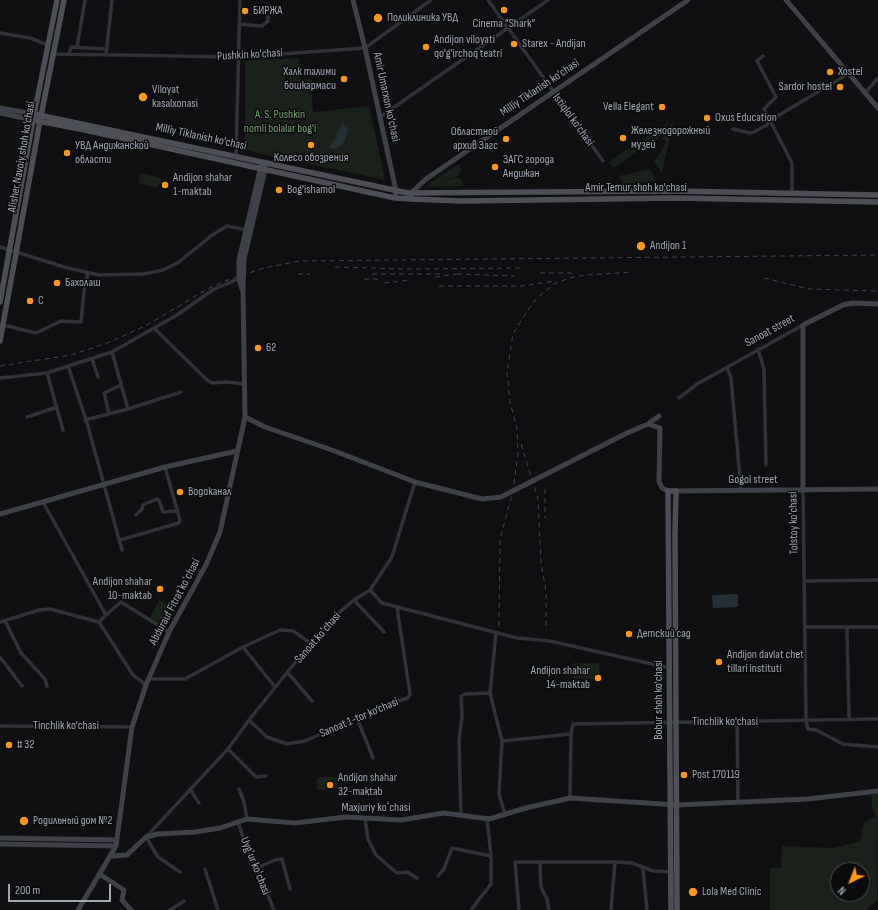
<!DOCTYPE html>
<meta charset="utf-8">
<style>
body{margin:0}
#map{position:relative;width:878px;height:910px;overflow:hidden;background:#101012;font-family:"Sofia Sans Condensed",sans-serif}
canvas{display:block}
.north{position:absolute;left:830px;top:862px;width:40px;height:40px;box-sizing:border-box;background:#0b0b0c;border:1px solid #474a4f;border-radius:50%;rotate:223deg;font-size:11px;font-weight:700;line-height:16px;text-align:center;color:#a0a8b4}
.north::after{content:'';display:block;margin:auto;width:14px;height:18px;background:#ff981a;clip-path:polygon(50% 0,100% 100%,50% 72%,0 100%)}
.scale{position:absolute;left:8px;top:884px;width:103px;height:18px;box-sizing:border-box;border:2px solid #a0a8b4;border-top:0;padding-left:5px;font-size:12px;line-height:14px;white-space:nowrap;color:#a0a8b4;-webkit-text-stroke:3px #0b0b0c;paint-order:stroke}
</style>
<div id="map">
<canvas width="878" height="910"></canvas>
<div class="north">N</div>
<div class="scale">200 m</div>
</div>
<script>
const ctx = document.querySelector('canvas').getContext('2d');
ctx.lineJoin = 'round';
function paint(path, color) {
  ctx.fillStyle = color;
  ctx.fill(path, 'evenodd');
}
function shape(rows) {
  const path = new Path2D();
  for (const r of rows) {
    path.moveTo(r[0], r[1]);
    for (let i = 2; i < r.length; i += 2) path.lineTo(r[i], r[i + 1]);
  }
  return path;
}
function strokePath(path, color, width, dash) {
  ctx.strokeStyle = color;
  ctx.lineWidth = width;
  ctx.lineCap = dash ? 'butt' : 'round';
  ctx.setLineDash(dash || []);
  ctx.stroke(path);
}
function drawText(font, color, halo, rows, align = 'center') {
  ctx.font = font + ' "Sofia Sans Condensed",sans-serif';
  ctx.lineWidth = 3;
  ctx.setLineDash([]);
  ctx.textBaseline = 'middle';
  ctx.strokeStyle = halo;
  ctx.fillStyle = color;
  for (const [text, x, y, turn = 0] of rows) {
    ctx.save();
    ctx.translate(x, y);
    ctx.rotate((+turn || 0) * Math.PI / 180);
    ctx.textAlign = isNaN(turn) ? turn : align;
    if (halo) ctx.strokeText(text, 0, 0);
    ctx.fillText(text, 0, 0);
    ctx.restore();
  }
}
paint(shape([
 [299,58,300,79,311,79,313,112,369,106,385,180,245,150,245,61],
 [674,120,662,173,654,162,664,146,665,140,661,140],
 [670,121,658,139,646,148,642,140],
 [633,145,637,152,613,168,609,162],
 [459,164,461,171,458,176,437,183,459,177,462,180,463,186,425,187],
 [650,169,656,181,623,184,619,176],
 [141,173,161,178,158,188,138,183],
 [159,600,168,605,159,623,150,618],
 [574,663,599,663,600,679,574,679],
 [317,777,337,777,338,789,317,790],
 [872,793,878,793,877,901,865,910,770,910,770,868,781,868,782,846,834,848,860,841,864,823,876,816,872,808],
 [838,870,862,870,862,894,838,894]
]), '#1a211a');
paint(shape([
 [342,124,348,129,344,143,337,148,331,149,329,146,337,138,336,134,339,131],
 [738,594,738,607,713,608,712,595]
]), '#253036');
strokePath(shape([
 [488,0,603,161],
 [239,24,262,26,268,21,268,16],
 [0,33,30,38,48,45],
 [77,47,85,0],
 [53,54,238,57,365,48,431,0],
 [69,54,71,47,107,49],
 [106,55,112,0],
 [763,56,757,61,776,97,764,109,792,163,792,193],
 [865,93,878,78],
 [380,117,548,0],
 [733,129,750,133,754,132,767,125,769,121,848,74],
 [236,156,240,0],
 [0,247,64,267,99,275,143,274,163,270,179,262,211,236,227,226,247,230],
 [3,325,36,333,61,321,81,322,84,291,88,273],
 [154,328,207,380,212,383,226,382,245,384],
 [758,349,764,369,766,465],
 [112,352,128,409],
 [92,359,98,377],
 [727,367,731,378,741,490],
 [47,373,63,430],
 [0,378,47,373,68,366],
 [679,398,697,384,803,325],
 [109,413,104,393,121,385],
 [27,417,57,407],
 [85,420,128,409,181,392],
 [803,490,806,721,808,729,816,730,843,744,878,747],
 [43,502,106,615,99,622],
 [136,515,142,509,143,505,157,499,159,500,163,512,177,511],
 [120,540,179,523,180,520,165,467],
 [122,550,87,423,68,366,112,352,177,315,214,289,236,280],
 [805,581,878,580],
 [370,590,392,557,415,482],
 [354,600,384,632],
 [106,615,121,602,169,632],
 [5,621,21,653,45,679,47,686],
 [0,622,39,610,50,609,99,622,133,675,146,685],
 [805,627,878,627],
 [847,627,849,719],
 [496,633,490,693,502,741,499,794,505,815],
 [243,647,275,687],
 [0,657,22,686],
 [288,673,312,701],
 [149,679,185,679,243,647,280,630,293,631,312,644],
 [357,718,373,758],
 [249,720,267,737,287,744,305,741,390,703,408,698,410,694,397,607],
 [737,721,738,802],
 [0,726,132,727],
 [571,734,573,724,878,719],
 [502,741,571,734,570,798],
 [228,749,256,777,266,776],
 [190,789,199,803],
 [239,789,244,802,247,819],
 [461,814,459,740,462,718,461,696,465,694,490,693],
 [365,818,368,839,376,855,397,873,407,872,417,878],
 [238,821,246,848,257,868,274,910],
 [540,862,541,887,547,899,549,910],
 [615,862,632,863,653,871,671,872],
 [257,868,275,860,282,859,290,889],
 [205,869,218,910],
 [643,869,647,910],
 [180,872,158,857,146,837,228,749,249,720,326,624,354,600,370,590,382,603,517,638,550,641,670,668],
 [438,876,444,869,452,848,491,856],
 [170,910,184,901],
 [471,910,491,884,491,856,487,819],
 [519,910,515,862,615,862,611,910]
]), '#313237', 3.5);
strokePath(shape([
 [353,0,365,48,396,191,395,198],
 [786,0,878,108],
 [0,108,34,114],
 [0,113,33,120],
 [411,196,411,193,426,179,688,0],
 [242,289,239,279,239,260,261,166],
 [245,417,265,427,332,450,415,482,482,499,501,497,627,433,648,424,660,428,659,481,662,488,668,491],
 [648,424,659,416],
 [803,490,803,325,843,305,852,303,878,304],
 [676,491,878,489],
 [0,514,165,467,237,451],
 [0,838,116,840],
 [0,844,116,846],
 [111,856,127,855,146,837,158,834,195,832,220,828,247,819,295,823,346,817,401,820,444,813,489,819,526,808,570,798,677,805,808,799,878,791],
 [101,875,124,890,122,900,131,910],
 [78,910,116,846,132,727,146,685,169,632,206,565,220,532,245,417,243,291,244,259,265,170,264,162]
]), '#3e4147', 5);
strokePath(shape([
 [34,114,408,193,675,191,878,195],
 [33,120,80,129,395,198,411,199,461,201,675,198,878,202],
 [0,302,33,120,57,0],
 [0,341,40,121,64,0],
 [671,910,668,491,676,491,675,535,677,910]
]), '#4c5056', 5.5);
strokePath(shape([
 [335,267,406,269,520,268],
 [540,273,576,273],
 [298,274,310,274],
 [372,274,440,274],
 [457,274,515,276],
 [435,277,457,274],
 [764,278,809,289,877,291],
 [364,279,380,279],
 [384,283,411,280],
 [439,286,522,286,555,281],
 [0,366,71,355,110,342,147,325,209,288,225,281,264,268,299,261,878,255],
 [521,444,538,499,541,562,546,591,546,631],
 [545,489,545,518],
 [499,626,500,539,513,491,518,453,517,429,510,402,507,372,513,334,527,311,536,299,554,284,569,278,586,275,633,272]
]), '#43464c', 1, [5, 4]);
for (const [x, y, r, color] of [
 [504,10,4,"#ff981a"],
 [245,11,4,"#ff981a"],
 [378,18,5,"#ff981a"],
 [514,44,4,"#ff981a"],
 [426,47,4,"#ff981a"],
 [830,72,4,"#ff981a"],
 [344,79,4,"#ff981a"],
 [840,87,4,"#ff981a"],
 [143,97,5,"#ff981a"],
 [662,107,4,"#ff981a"],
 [707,118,4,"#ff981a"],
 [623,138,4,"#ff981a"],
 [506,139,4,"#ff981a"],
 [311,145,4,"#ff981a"],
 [67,153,4,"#ff981a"],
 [495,167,4,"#ff981a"],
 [165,185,4,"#ff981a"],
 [279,190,4,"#ff981a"],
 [641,246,5,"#ff981a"],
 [57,283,4,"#ff981a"],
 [30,301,4,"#ff981a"],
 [258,348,4,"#ff981a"],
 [180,492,4,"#ff981a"],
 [160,589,4,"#ff981a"],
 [629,634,4,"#ff981a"],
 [719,662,4,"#ff981a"],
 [598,678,4,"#ff981a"],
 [9,745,4,"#ff981a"],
 [684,775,4,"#ff981a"],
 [330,785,4,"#ff981a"],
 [24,821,5,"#ff981a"],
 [693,892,5,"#ff981a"]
]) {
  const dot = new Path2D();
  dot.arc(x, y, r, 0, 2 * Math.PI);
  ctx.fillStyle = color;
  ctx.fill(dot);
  strokePath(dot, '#0b0b0c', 1.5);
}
drawText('12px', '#a0a8b4', '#0b0b0c', [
 ["БИРЖА",253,11],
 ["Поликлиника УВД",387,18],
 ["Cinema “Shark”",504,24,"center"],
 ["Andijon viloyati",434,40],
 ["qo'g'irchoq teatri",434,54],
 ["Starex - Andijan",522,44],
 ["Халк талими",336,72,"right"],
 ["бошкармаси",336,86,"right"],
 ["Xostel",838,72],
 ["Sardor hostel",832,87,"right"],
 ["Viloyat",152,90],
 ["kasalxonasi",152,104],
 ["Vella Elegant",654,107,"right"],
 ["Oxus Education",715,118],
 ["Железнодорожный",631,131],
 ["музей",631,145],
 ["Областной",498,132,"right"],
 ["архив Загс",498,146,"right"],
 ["УВД Андижанской",75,146],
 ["области",75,160],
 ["Колесо обозрения",311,158,"center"],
 ["ЗАГС города",503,160],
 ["Андижан",503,174],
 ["Andijon shahar",173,178],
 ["1-maktab",173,192],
 ["Bog'ishamol",287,190],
 ["Andijon 1",650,246],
 ["Бахолаш",65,283],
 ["С",38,301],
 ["62",266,348],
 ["Водоканал",188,492],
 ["Andijon shahar",152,582,"right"],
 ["10-maktab",152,596,"right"],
 ["Детский сад",637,634],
 ["Andijon davlat chet",727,655],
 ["tillari instituti",727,669],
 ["Andijon shahar",590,671,"right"],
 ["14-maktab",590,685,"right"],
 ["# 32",17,745],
 ["Post 170119",692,775],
 ["Andijon shahar",338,778],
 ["32-maktab",338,792],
 ["Родильный дом №2",33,821],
 ["Lola Med Clinic",702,892]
], 'left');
drawText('12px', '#a0a8b4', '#0b0b0c', [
 ["Pushkin ko'chasi",250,55,-3],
 ["Milliy Tiklanish ko'chasi",540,88,-34],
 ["Amir Umarxon ko'chasi",386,97,78],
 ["Istiqlol ko'chasi",573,120,54],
 ["Milliy Tiklanish ko'chasi",201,137,12],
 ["Alisher Navoiy shoh ko'chasi",22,157,-80],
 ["Amir Temur shoh ko'chasi",636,188],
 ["Sanoat street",770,331,-29],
 ["Gogol street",753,480],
 ["Tolstoy ko'chasi",794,523,-91],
 ["Abdurauf Fitrat koʻchasi",175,602,-62],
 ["Sanoat koʻchasi",318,638,-49],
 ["Bobur shoh ko'chasi",659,700,-90],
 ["Sanoat 1-tor ko‘chasi",359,718,-23],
 ["Tinchlik ko'chasi",725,722],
 ["Tinchlik kо‘chasi",66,726],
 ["Maxjuriy koʻchasi",376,808],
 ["Uygʻur koʻchasi",255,866,68]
]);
drawText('12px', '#77a174', '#0b0b0c', [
 ["A. S. Pushkin",280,115],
 ["nomli bolalar bog'i",280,129]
]);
</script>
